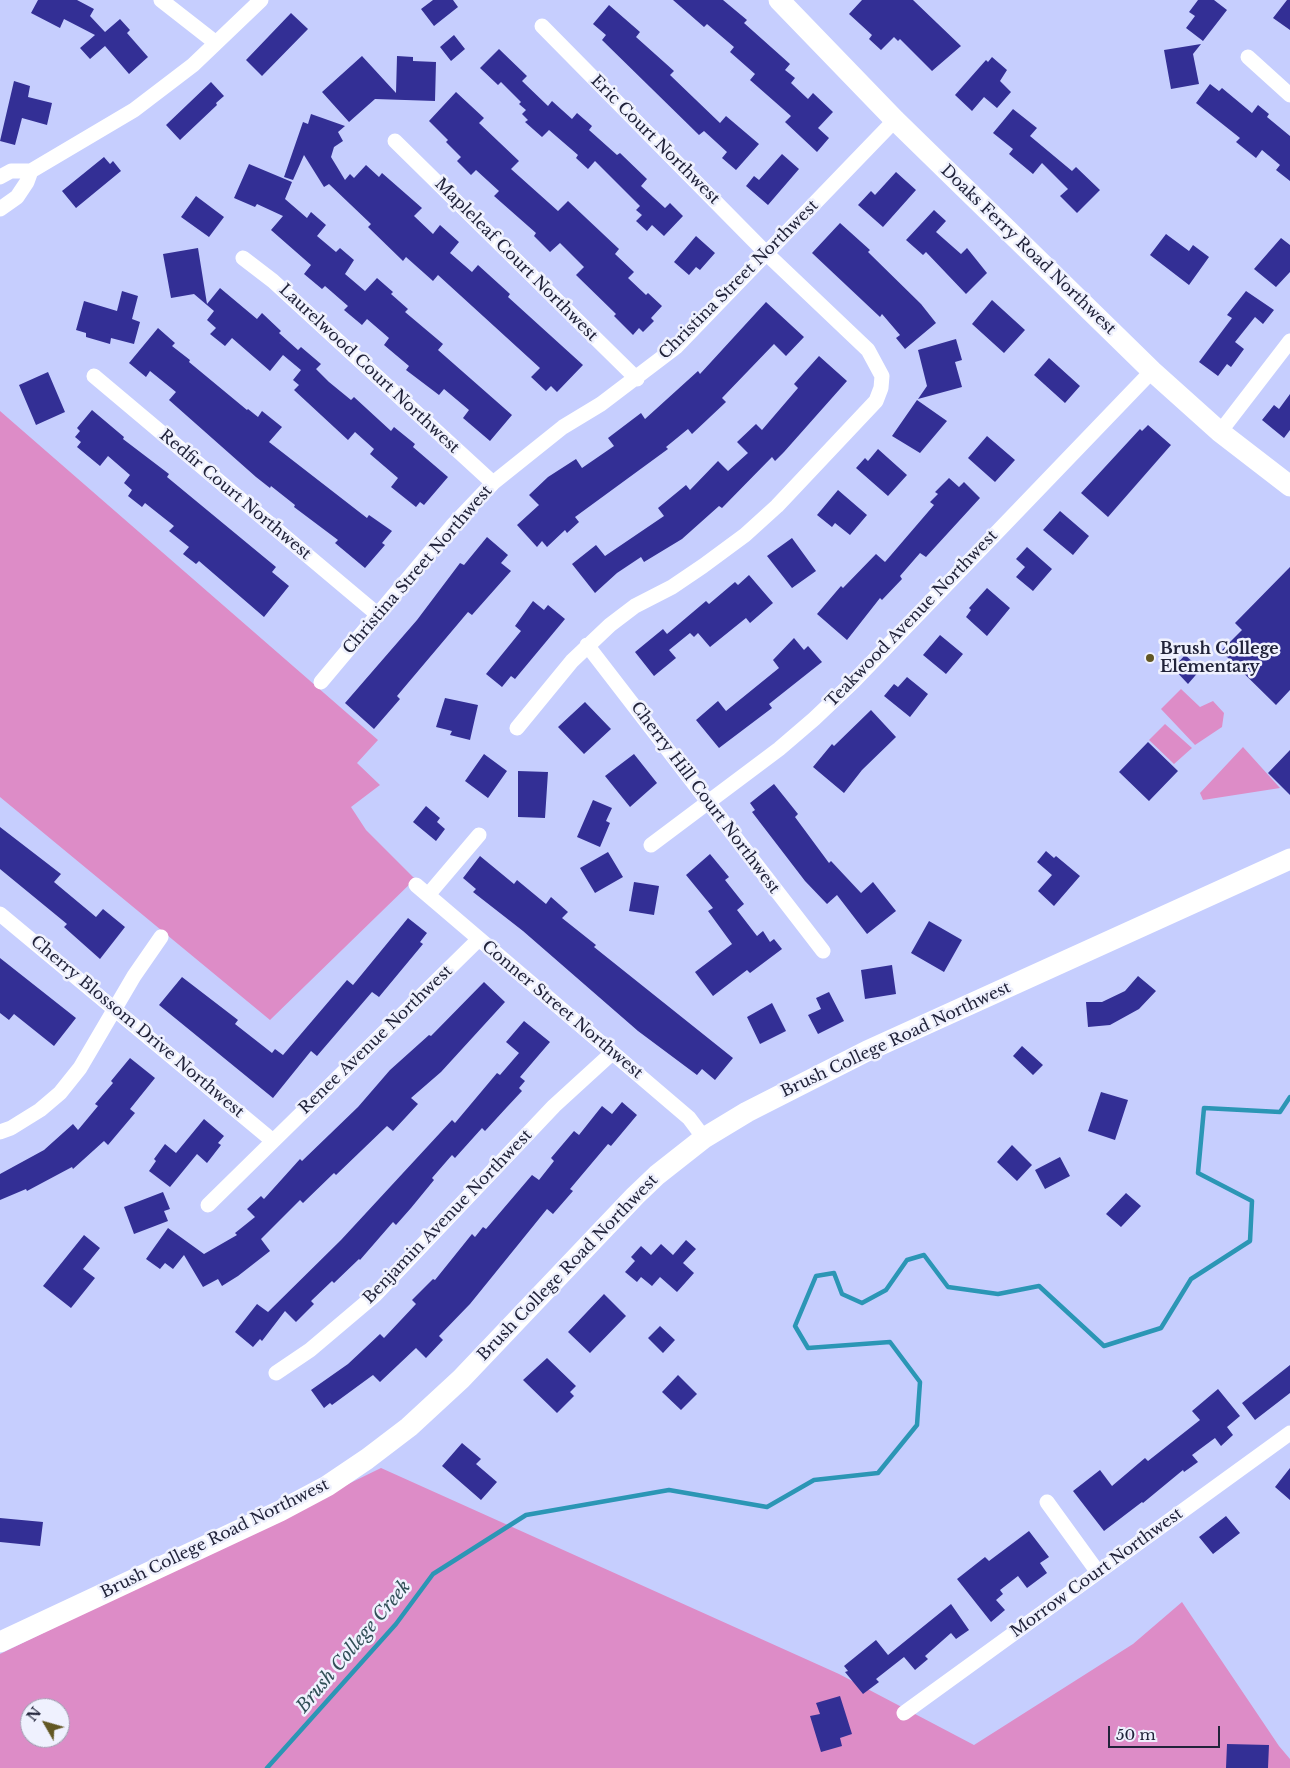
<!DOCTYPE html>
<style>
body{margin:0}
#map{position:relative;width:1290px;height:1768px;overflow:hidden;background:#c6cefe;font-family:"Libre Baskerville",serif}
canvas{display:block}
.north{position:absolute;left:20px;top:1698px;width:50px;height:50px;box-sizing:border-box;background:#eff1fe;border:1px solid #9d9fb0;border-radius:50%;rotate:308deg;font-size:14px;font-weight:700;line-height:20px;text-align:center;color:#21233a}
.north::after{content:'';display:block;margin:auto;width:18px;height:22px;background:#625723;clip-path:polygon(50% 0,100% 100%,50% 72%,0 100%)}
.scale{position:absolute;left:1108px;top:1726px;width:112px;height:22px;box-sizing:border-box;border:2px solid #21233a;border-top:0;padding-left:6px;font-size:15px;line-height:18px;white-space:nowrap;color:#21233a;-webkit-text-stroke:4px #eff1fe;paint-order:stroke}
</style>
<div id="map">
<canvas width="1290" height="1768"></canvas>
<div class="north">N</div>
<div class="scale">50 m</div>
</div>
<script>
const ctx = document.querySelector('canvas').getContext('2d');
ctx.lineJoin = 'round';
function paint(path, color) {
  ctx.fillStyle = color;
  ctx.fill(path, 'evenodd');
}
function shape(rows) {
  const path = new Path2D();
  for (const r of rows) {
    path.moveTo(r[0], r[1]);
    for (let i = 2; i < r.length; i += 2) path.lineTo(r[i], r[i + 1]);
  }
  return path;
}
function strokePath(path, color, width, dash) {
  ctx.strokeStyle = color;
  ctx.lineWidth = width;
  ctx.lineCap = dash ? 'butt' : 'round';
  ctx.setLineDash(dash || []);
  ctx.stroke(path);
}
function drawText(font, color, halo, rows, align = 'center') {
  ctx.font = font + ' "Libre Baskerville",serif';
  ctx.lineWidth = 5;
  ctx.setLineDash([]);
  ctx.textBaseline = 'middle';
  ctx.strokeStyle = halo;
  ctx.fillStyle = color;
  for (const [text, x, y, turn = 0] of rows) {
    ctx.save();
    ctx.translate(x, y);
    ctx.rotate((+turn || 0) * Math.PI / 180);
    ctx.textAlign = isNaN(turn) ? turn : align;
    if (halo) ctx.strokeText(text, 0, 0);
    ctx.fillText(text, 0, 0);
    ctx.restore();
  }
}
paint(shape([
 [0,411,378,740,357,763,380,785,351,807,366,830,415,879,270,1020,0,797],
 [1181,689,1200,707,1213,701,1224,713,1222,727,1195,745,1161,709],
 [1165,724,1192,748,1174,764,1149,740],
 [1243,747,1280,788,1203,800,1200,793],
 [381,1468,839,1674,974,1745,1133,1644,1182,1602,1279,1746,1290,1759,1290,1768,0,1768,0,1654],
 [30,1708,60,1708,60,1738,30,1738]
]), '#dd8cc7');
strokePath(shape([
 [267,1768,396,1624,433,1574,526,1515,669,1490,767,1507,814,1480,878,1473,917,1425,920,1382,890,1342,808,1348,795,1326,816,1276,834,1273,842,1294,862,1303,886,1290,907,1260,924,1255,948,1287,998,1294,1039,1286,1104,1346,1161,1328,1191,1279,1250,1241,1252,1201,1198,1173,1204,1108,1280,1112,1290,1097]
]), '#2b96b5', 4.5);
paint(shape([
 [38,0,77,0,94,9,90,16,105,32,120,19,130,30,127,33,148,57,129,74,105,46,90,59,80,48,95,35,64,19,60,28,31,13],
 [433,0,453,0,458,7,434,26,421,9],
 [673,0,723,0,747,20,744,23,790,64,785,70,795,78,791,83,808,99,813,93,833,112,818,128,829,138,817,152,785,122,791,116,750,80,755,74,730,52,734,47,707,24,704,27],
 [862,0,913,0,961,46,932,71,900,39,898,41,894,37,881,50,869,39,872,35,849,14],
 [1198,0,1214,0,1227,10,1203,41,1186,28,1195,16,1189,12],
 [1287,0,1290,0,1290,30,1273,18],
 [609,5,640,32,636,37,674,71,670,75,720,123,726,116,759,144,736,170,722,158,727,152,704,131,699,135,602,40,606,35,593,24],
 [291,13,308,29,262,76,246,60],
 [454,35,465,49,451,61,440,47],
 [1201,44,1193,54,1199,84,1171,89,1164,50],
 [499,49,527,76,522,81,548,106,552,101,572,119,577,113,592,126,589,130,617,155,620,153,647,179,641,186,665,208,670,203,683,216,664,236,652,225,647,231,636,221,642,215,636,210,640,206,595,161,588,169,576,158,578,155,549,130,542,137,525,122,528,120,522,114,526,110,519,104,521,102,501,82,498,85,480,68],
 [362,56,396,93,397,56,413,57,413,61,436,62,435,101,375,99,349,122,322,92],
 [992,57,1007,70,1000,81,1011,92,997,108,984,97,972,111,955,95,986,60,988,62],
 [14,81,30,86,28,97,52,103,47,125,22,118,15,145,0,141],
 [211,82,224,96,216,103,217,105,180,140,166,125],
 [1210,84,1219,91,1222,88,1252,113,1258,105,1269,114,1267,117,1290,136,1290,181,1276,170,1280,165,1262,150,1256,158,1236,142,1240,138,1196,103],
 [456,92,484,118,479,123,519,161,511,169,558,211,568,201,619,249,615,254,634,272,628,278,646,295,648,293,662,306,651,318,654,321,643,332,639,328,633,335,614,316,616,314,576,275,584,267,560,243,550,252,534,236,536,233,494,196,499,191,476,170,471,175,457,161,461,157,446,142,448,140,429,121],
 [1013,109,1037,128,1030,136,1072,171,1076,167,1100,190,1077,213,1060,196,1068,189,1042,163,1033,174,1009,154,1013,149,993,133],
 [311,114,345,126,338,132,343,141,334,147,331,157,345,180,350,174,354,178,366,165,379,177,382,173,422,208,414,216,433,234,440,225,459,242,450,253,472,272,478,265,510,294,508,297,583,365,557,392,551,386,546,391,531,377,540,368,438,275,433,281,406,257,403,261,368,227,371,224,329,184,324,187,304,155,293,180,284,177,303,122,308,124],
 [782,154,799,169,768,205,746,186,754,176,759,180],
 [104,157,110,164,113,161,121,171,76,208,62,191],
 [249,164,292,182,285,199,307,218,311,212,326,225,317,236,336,252,340,248,354,260,345,274,365,291,377,278,393,292,391,294,408,309,405,312,443,344,438,350,512,415,490,441,463,418,469,410,444,389,439,395,406,370,409,366,384,345,389,338,367,319,362,325,344,310,348,306,325,286,322,289,304,274,311,265,271,230,283,216,257,204,255,207,234,198],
 [896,172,916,190,883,227,858,205,871,191,875,195],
 [196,196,224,217,209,237,181,217],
 [934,210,946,221,936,232,961,254,967,248,987,273,966,294,926,252,923,255,906,240],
 [840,223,870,250,868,252,921,304,936,323,905,349,896,338,900,335,882,314,880,317,812,253],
 [1166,234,1189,251,1193,245,1209,257,1189,285,1150,255],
 [696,236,715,253,700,270,696,267,689,275,674,262],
 [1281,238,1290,245,1290,272,1276,287,1254,269],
 [198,248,207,304,220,288,257,319,262,313,281,331,279,333,298,350,301,347,321,364,316,369,329,382,351,400,354,397,391,431,394,427,415,444,413,447,448,477,424,505,420,502,416,507,391,487,398,478,370,454,374,449,355,432,348,440,294,390,299,385,293,380,301,370,283,355,270,371,232,338,225,346,210,334,216,328,207,320,214,311,194,294,171,298,163,254],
 [122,291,138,296,132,319,140,322,134,344,111,338,110,344,86,337,86,333,76,330,84,301,117,311],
 [1246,291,1274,310,1263,324,1255,317,1235,342,1244,349,1231,367,1227,364,1218,376,1199,362,1232,318,1227,315],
 [992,300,1025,330,1004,353,972,324],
 [766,302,804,337,786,356,774,344,722,398,726,402,692,434,688,429,666,447,668,449,575,517,579,522,567,533,565,530,547,547,542,541,537,547,517,525,539,505,529,495,548,477,576,459,582,468,614,446,608,438,641,413,645,419,698,371,700,374],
 [158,328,175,343,172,346,190,360,189,362,247,410,248,409,258,417,262,411,282,427,269,442,367,518,369,515,392,531,382,543,385,545,365,568,335,543,338,540,294,507,295,505,271,486,270,488,256,477,169,400,176,392,150,371,146,377,129,363],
 [956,339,962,360,955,362,962,387,918,399,927,386,918,350],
 [819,356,847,381,784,452,775,461,772,457,722,508,719,506,682,539,644,562,641,557,617,573,595,593,572,564,596,545,605,556,664,516,658,508,686,485,690,490,718,461,728,471,748,453,737,442,756,424,762,430,798,388,794,384],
 [1049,358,1080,386,1065,403,1034,375],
 [48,372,65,412,36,425,19,385],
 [1290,394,1290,430,1284,438,1262,420,1274,405,1279,409],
 [917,400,947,421,920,453,892,436],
 [92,410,124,437,123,439,169,474,167,477,276,567,272,572,289,586,264,617,199,561,196,564,183,554,189,547,169,531,174,526,145,503,142,507,128,496,132,490,124,483,130,475,108,456,100,466,77,447,81,442,75,437,80,431,77,428],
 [1148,425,1171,445,1108,517,1081,493,1140,429,1142,431],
 [987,436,1015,460,995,482,968,458],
 [878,449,907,475,888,496,856,468,865,458,868,461],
 [949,478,959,487,964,482,980,498,926,557,920,553,900,576,902,579,882,600,880,598,847,640,817,614,841,586,843,588,876,554,885,562,934,505,930,502,938,494,935,492],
 [838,490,867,515,850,535,835,523,832,527,817,515],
 [1060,511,1089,536,1073,555,1043,530],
 [487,537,508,555,501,563,511,571,472,615,468,612,397,696,400,699,374,729,345,703,417,620,460,563,464,565],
 [792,538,816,571,792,588,767,556],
 [1027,547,1052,569,1033,591,1016,577,1025,567,1016,559],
 [1290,567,1290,690,1276,705,1221,651,1242,630,1235,623],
 [749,575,773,603,750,623,746,618,710,647,698,633,694,637,690,633,669,650,676,658,654,676,635,652,663,629,667,634,706,601,709,604,735,582,738,585],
 [987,588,1010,608,987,636,966,617,971,610,969,608],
 [533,601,544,610,548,605,565,619,515,679,511,676,502,687,486,674,521,631,515,626],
 [940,635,963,654,946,674,923,655],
 [794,638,804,650,808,646,822,662,769,704,772,708,719,748,696,720,718,701,726,711,779,668,773,660],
 [1185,655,1201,669,1188,684,1173,668],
 [907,677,928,694,910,717,884,696,894,684,898,687],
 [445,698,478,705,470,740,450,735,452,731,436,727],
 [585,702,611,729,584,754,558,727],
 [871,710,896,737,862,770,844,793,813,767,832,744,834,746],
 [1148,742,1178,771,1149,801,1119,772],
 [1290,750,1290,795,1268,773],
 [484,754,507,771,488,798,465,781],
 [634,754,657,783,630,807,605,776],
 [518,771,548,772,545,818,518,817],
 [774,784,798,814,795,817,829,863,831,861,861,893,873,882,896,911,867,934,837,895,827,904,805,881,752,812,755,810,750,803],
 [593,800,612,808,606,821,610,823,600,847,577,837],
 [426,806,440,818,437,822,445,829,436,841,413,822],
 [0,827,61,874,54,882,96,917,103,909,125,927,100,959,64,927,67,924,0,869],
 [1046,851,1054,858,1056,856,1080,876,1054,906,1038,891,1052,875,1037,862],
 [608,852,623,877,595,893,580,868],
 [710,854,729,877,725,880,744,904,737,910,757,936,763,931,770,942,774,939,782,949,750,973,747,970,713,996,695,972,732,944,708,911,713,908,686,875],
 [480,856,514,884,517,880,546,904,551,897,568,912,562,918,596,945,594,947,733,1058,715,1080,702,1069,697,1075,638,1031,523,931,473,892,476,889,463,878],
 [634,882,659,886,654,915,629,911],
 [408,918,427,933,420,942,423,944,379,997,372,992,317,1056,311,1051,273,1098,159,1005,182,977,238,1020,235,1024,272,1053,275,1049,283,1055,347,980,353,985],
 [929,921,962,940,944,972,911,953],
 [0,958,76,1018,54,1046,14,1014,9,1020,0,1013],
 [892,965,896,994,865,999,861,970],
 [1138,976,1156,991,1139,1009,1110,1025,1088,1027,1086,1002,1102,1002,1125,991],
 [484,982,505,1002,441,1072,411,1098,418,1104,393,1131,387,1126,336,1175,334,1173,303,1203,300,1200,261,1239,270,1251,238,1276,222,1286,218,1279,203,1287,184,1255,173,1269,165,1263,160,1269,146,1259,168,1228,204,1254,237,1235,235,1233,255,1217,247,1209,261,1196,264,1199,300,1159,302,1161,358,1107,390,1070,429,1035,431,1036],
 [829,992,844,1021,818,1034,808,1015,821,1009,816,998],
 [772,1003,786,1031,760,1044,747,1017],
 [524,1021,550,1042,520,1077,525,1081,519,1088,522,1091,507,1107,485,1131,482,1128,455,1158,452,1155,432,1178,434,1180,411,1208,396,1225,393,1222,360,1260,359,1259,334,1283,332,1281,311,1301,314,1304,296,1322,285,1311,262,1341,260,1339,253,1347,235,1332,257,1304,268,1312,341,1240,452,1120,455,1123,497,1073,500,1075,519,1053,506,1042],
 [1022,1046,1043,1065,1033,1075,1013,1056],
 [130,1058,155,1078,130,1109,135,1113,108,1145,104,1141,73,1169,72,1167,27,1191,26,1189,0,1200,0,1174,44,1150,73,1124,78,1130,98,1106,95,1104,113,1083,111,1081],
 [1101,1092,1128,1100,1115,1140,1088,1131],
 [622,1102,637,1115,611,1146,608,1144,570,1189,573,1191,553,1214,547,1209,470,1304,439,1336,443,1340,426,1358,416,1348,380,1382,373,1375,332,1405,330,1403,324,1408,311,1390,348,1364,380,1334,384,1338,416,1304,412,1300,433,1279,435,1280,472,1234,475,1237,483,1227,486,1229,532,1175,539,1180,554,1161,551,1158,574,1131,579,1135,602,1106,612,1114],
 [204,1119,224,1136,218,1143,221,1145,207,1163,197,1154,170,1187,149,1171,156,1161,154,1159,165,1144,176,1153],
 [1012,1145,1032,1165,1017,1181,997,1162],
 [1060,1157,1070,1176,1045,1189,1035,1170],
 [163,1192,170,1209,164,1211,168,1221,134,1234,124,1207],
 [1126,1193,1141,1206,1121,1227,1106,1214],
 [84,1235,100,1248,83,1269,95,1278,71,1308,43,1286],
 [686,1240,696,1249,683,1263,694,1273,677,1292,660,1277,652,1286,641,1277,637,1282,625,1272,635,1261,631,1257,641,1246,651,1255,661,1244,673,1255],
 [604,1294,626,1316,590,1353,568,1332],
 [660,1326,675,1340,663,1353,648,1338],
 [547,1358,576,1386,570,1392,574,1396,557,1413,523,1380],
 [1290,1365,1290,1393,1255,1420,1242,1403],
 [678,1375,697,1394,681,1410,662,1392],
 [1218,1389,1240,1416,1227,1427,1233,1435,1221,1446,1215,1438,1192,1455,1198,1462,1184,1472,1183,1470,1143,1503,1142,1502,1104,1531,1073,1491,1100,1470,1112,1486,1145,1458,1148,1461,1200,1420,1192,1411],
 [462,1443,481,1459,476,1464,497,1482,481,1500,442,1466],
 [1290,1468,1290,1500,1275,1487],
 [1226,1516,1240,1533,1213,1554,1199,1537],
 [0,1518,43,1522,40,1546,0,1542],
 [1029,1531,1049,1557,1040,1563,1047,1573,1027,1588,1018,1576,1000,1590,1003,1594,996,1600,1005,1610,991,1622,957,1579,985,1557,989,1561],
 [951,1604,969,1630,956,1639,951,1633,925,1656,928,1659,915,1670,904,1657,876,1679,879,1682,863,1694,845,1672,848,1671,844,1666,876,1640,888,1655],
 [840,1696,852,1734,840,1738,842,1746,821,1752,810,1716,820,1714,816,1703],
 [1227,1744,1269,1745,1268,1768,1226,1768]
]), '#332f95');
strokePath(shape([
 [161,0,216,43],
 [1248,57,1290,95],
 [395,141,637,379],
 [0,177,11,171,31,171,134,110,193,65,261,0],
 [0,209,17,197,27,182,31,171],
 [243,258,273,281,493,483],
 [94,376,377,614],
 [1220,432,1290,341],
 [587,645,823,951],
 [321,682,452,526,493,483,563,427,601,404,676,347,895,120],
 [517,728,572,661,610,625,635,606,672,587,703,566,745,535,777,506,876,401,881,388,882,376,868,350,767,254,542,26],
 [651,845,779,749,814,719,854,681,1152,371],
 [416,885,689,1118,704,1138],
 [428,895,479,835],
 [0,914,273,1141],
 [0,1132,11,1128,40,1110,60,1093,80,1068,134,976,161,937],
 [208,1205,479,939],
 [276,1373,310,1350,375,1295,554,1106,612,1053],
 [1047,1502,1097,1571],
 [904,1713,1290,1433]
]), '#fff', 15);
strokePath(shape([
 [779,0,895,120,1152,371,1220,432,1290,486],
 [0,1642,280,1511,327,1486,367,1459,409,1427,461,1379,635,1196,657,1175,704,1138,747,1112,867,1051,1290,859]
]), '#fff', 21);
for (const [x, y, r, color] of [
 [1150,658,5,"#625723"]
]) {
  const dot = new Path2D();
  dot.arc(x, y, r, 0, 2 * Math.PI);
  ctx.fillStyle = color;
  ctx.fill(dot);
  strokePath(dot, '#eff1fe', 2);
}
drawText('16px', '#21233a', '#eff1fe', [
 ["Eric Court Northwest",655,140,45],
 ["Doaks Ferry Road Northwest",1028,250,44],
 ["Mapleleaf Court Northwest",516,260,45],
 ["Christina Street Northwest",739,280,-45],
 ["Laurelwood Court Northwest",369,369,43],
 ["Redfir Court Northwest",235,495,40],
 ["Christina Street Northwest",418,570,-49],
 ["Teakwood Avenue Northwest",912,619,-46],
 ["Cherry Hill Court Northwest",705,798,53],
 ["Conner Street Northwest",562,1010,40],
 ["Cherry Blossom Drive Northwest",137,1027,40],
 ["Renee Avenue Northwest",376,1040,-44],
 ["Brush College Road Northwest",896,1040,-25],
 ["Benjamin Avenue Northwest",448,1217,-46],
 ["Brush College Road Northwest",568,1268,-46],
 ["Brush College Road Northwest",215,1539,-26],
 ["Morrow Court Northwest",1097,1573,-36]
]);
drawText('bold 16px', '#21233a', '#eff1fe', [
 ["Brush College",1160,649],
 ["Elementary",1160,667]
], 'left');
drawText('italic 18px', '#314f57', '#eff1fe', [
 ["Brush College Creek",354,1647,-50]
]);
</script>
